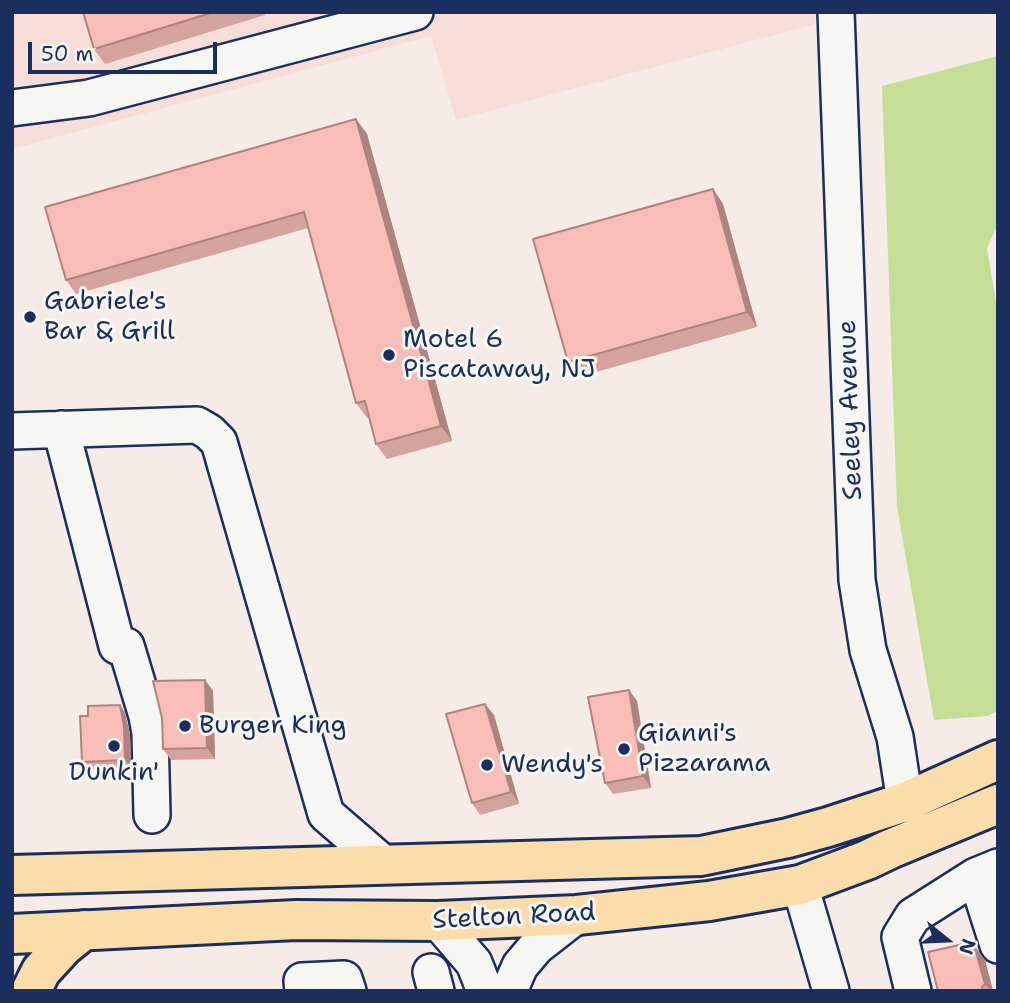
<!DOCTYPE html>
<style>
body{margin:0}
#map{position:relative;width:1010px;height:1003px;overflow:hidden;background:#f6ebe6;font-family:"Shantell Sans",sans-serif}
canvas{display:block}
.frame{position:absolute;inset:0;border:14px solid #1b2f5e;pointer-events:none}
.north{position:absolute;left:912px;top:905px;width:70px;height:70px;-webkit-text-stroke:5px #f6f6f2;paint-order:stroke;rotate:108deg;font-size:19px;font-weight:700;line-height:28px;text-align:center;color:#1b2f5e}
.north::after{content:'';display:block;margin:auto;width:24px;height:32px;background:#1b2f5e;clip-path:polygon(50% 0,100% 100%,50% 72%,0 100%)}
.scale{position:absolute;left:28px;top:42px;width:189px;height:32px;box-sizing:border-box;border:4px solid #1b2f5e;border-top:0;padding-left:9px;font-size:21px;line-height:24px;white-space:nowrap;color:#1b2f5e;-webkit-text-stroke:5px #f6f6f2;paint-order:stroke}
</style>
<div id="map">
<canvas width="1010" height="1003"></canvas>
<div class="frame"></div>
<div class="north">N</div>
<div class="scale">50 m</div>
</div>
<script>
const ctx = document.querySelector('canvas').getContext('2d');
ctx.lineJoin = 'round';
function paint(path, color) {
  ctx.fillStyle = color;
  ctx.fill(path, 'evenodd');
}
function shape(rows) {
  const path = new Path2D();
  for (const r of rows) {
    path.moveTo(r[0], r[1]);
    for (let i = 2; i < r.length; i += 2) path.lineTo(r[i], r[i + 1]);
  }
  return path;
}
function strokePath(path, color, width, dash) {
  ctx.strokeStyle = color;
  ctx.lineWidth = width;
  ctx.lineCap = dash ? 'butt' : 'round';
  ctx.setLineDash(dash || []);
  ctx.stroke(path);
}
function drawText(font, color, halo, rows, align = 'center') {
  ctx.font = font + ' "Shantell Sans",sans-serif';
  ctx.lineWidth = 6;
  ctx.setLineDash([]);
  ctx.textBaseline = 'middle';
  ctx.strokeStyle = halo;
  ctx.fillStyle = color;
  for (const [text, x, y, turn = 0] of rows) {
    ctx.save();
    ctx.translate(x, y);
    ctx.rotate((+turn || 0) * Math.PI / 180);
    ctx.textAlign = isNaN(turn) ? turn : align;
    if (halo) ctx.strokeText(text, 0, 0);
    ctx.fillText(text, 0, 0);
    ctx.restore();
  }
}
paint(shape([
 [12,12,815,12,815,24,456,120,431,36,12,149]
]), '#f7ddd8');
paint(shape([
 [998,56,998,224,987,248,998,314,998,711,987,716,934,720,897,507,882,86]
]), '#c4de95');
const minor = shape([
 [836,12,857,580,868,650,895,737,905,802],
 [12,108,89,98,415,12],
 [61,429,117,646],
 [12,431,197,425,209,432,219,442,326,814,385,865],
 [126,646,147,716,150,733,152,815],
 [976,876,998,945],
 [800,885,831,991],
 [438,921,474,963,483,986,489,991],
 [431,972,436,991],
 [303,991,302,981,344,979,348,991],
 [509,991,520,966,536,947,577,915],
 [913,991,900,937,913,916,976,876,998,867]
]);
const major = shape([
 [12,875,701,856,788,838,828,827,905,802,998,760],
 [12,934,296,920,438,921,577,915,709,901,800,885,867,860,890,849,998,804],
 [31,991,41,971,64,946,84,930]
]);
strokePath(minor, '#1b2f5e', 40);
strokePath(major, '#1b2f5e', 44);
strokePath(minor, '#f6f6f2', 35);
strokePath(major, '#faddab', 38);
paint(shape([
 [83,12,264,12,265,15,105,64,94,49],
 [356,119,367,134,452,441,387,459,376,444,369,418,367,418,356,403,308,228,76,294,66,280],
 [713,189,723,204,757,327,578,377,568,362],
 [205,680,213,691,215,759,171,760,163,749],
 [629,690,637,701,651,788,613,794,605,783],
 [120,705,125,713,130,735,131,768,87,770,82,762,88,716],
 [494,715,519,804,480,815,472,803],
 [985,960,993,991,938,991]
]), '#d5a39d');
paint(shape([
 [356,119,367,134,452,441,441,426],
 [713,189,723,204,757,327,747,312],
 [205,680,213,691,215,759,207,748],
 [629,690,637,701,651,788,643,776],
 [485,704,494,715,519,804,511,792],
 [120,705,125,713,130,735,131,768,125,760],
 [974,945,985,960,993,991,990,991,985,984]
]), '#ae847f');
const building = shape([
 [83,12,214,12,94,49,83,12],
 [356,119,441,426,376,444,365,401,356,403,304,212,66,280,45,207,356,119],
 [713,189,747,312,568,362,533,239,713,189],
 [205,680,207,748,163,749,162,718,153,681,205,680],
 [629,690,643,776,605,783,588,697,629,690],
 [485,704,511,792,472,803,446,714,485,704],
 [120,705,124,727,125,760,82,762,80,716,88,716,88,706,120,705],
 [972,942,974,945,985,984,982,987,983,991,938,991,928,952,972,942]
]);
paint(building, '#f8bdb6');
strokePath(building, '#ae847f', 2);
for (const [x, y, r, color] of [
 [30,317,7,"#1b2f5e"],
 [389,355,7,"#1b2f5e"],
 [185,726,7,"#1b2f5e"],
 [114,746,7,"#1b2f5e"],
 [624,749,7,"#1b2f5e"],
 [487,765,7,"#1b2f5e"]
]) {
  const dot = new Path2D();
  dot.arc(x, y, r, 0, 2 * Math.PI);
  ctx.fillStyle = color;
  ctx.fill(dot);
  strokePath(dot, '#f6f6f2', 2.5);
}
drawText('26px', '#1b2f5e', '#f6f6f2', [
 ["Gabriele's",44,302],
 ["Bar & Grill",44,332],
 ["Motel 6",403,340],
 ["Piscataway, NJ",403,370],
 ["Burger King",199,726],
 ["Gianni's",638,734],
 ["Pizzarama",638,764],
 ["Wendy's",501,765],
 ["Dunkin'",114,773,"center"]
], 'left');
drawText('26px', '#1b2f5e', '#f6f6f2', [
 ["Seeley Avenue",851,410,-92],
 ["Stelton Road",514,917,-3]
]);
</script>
